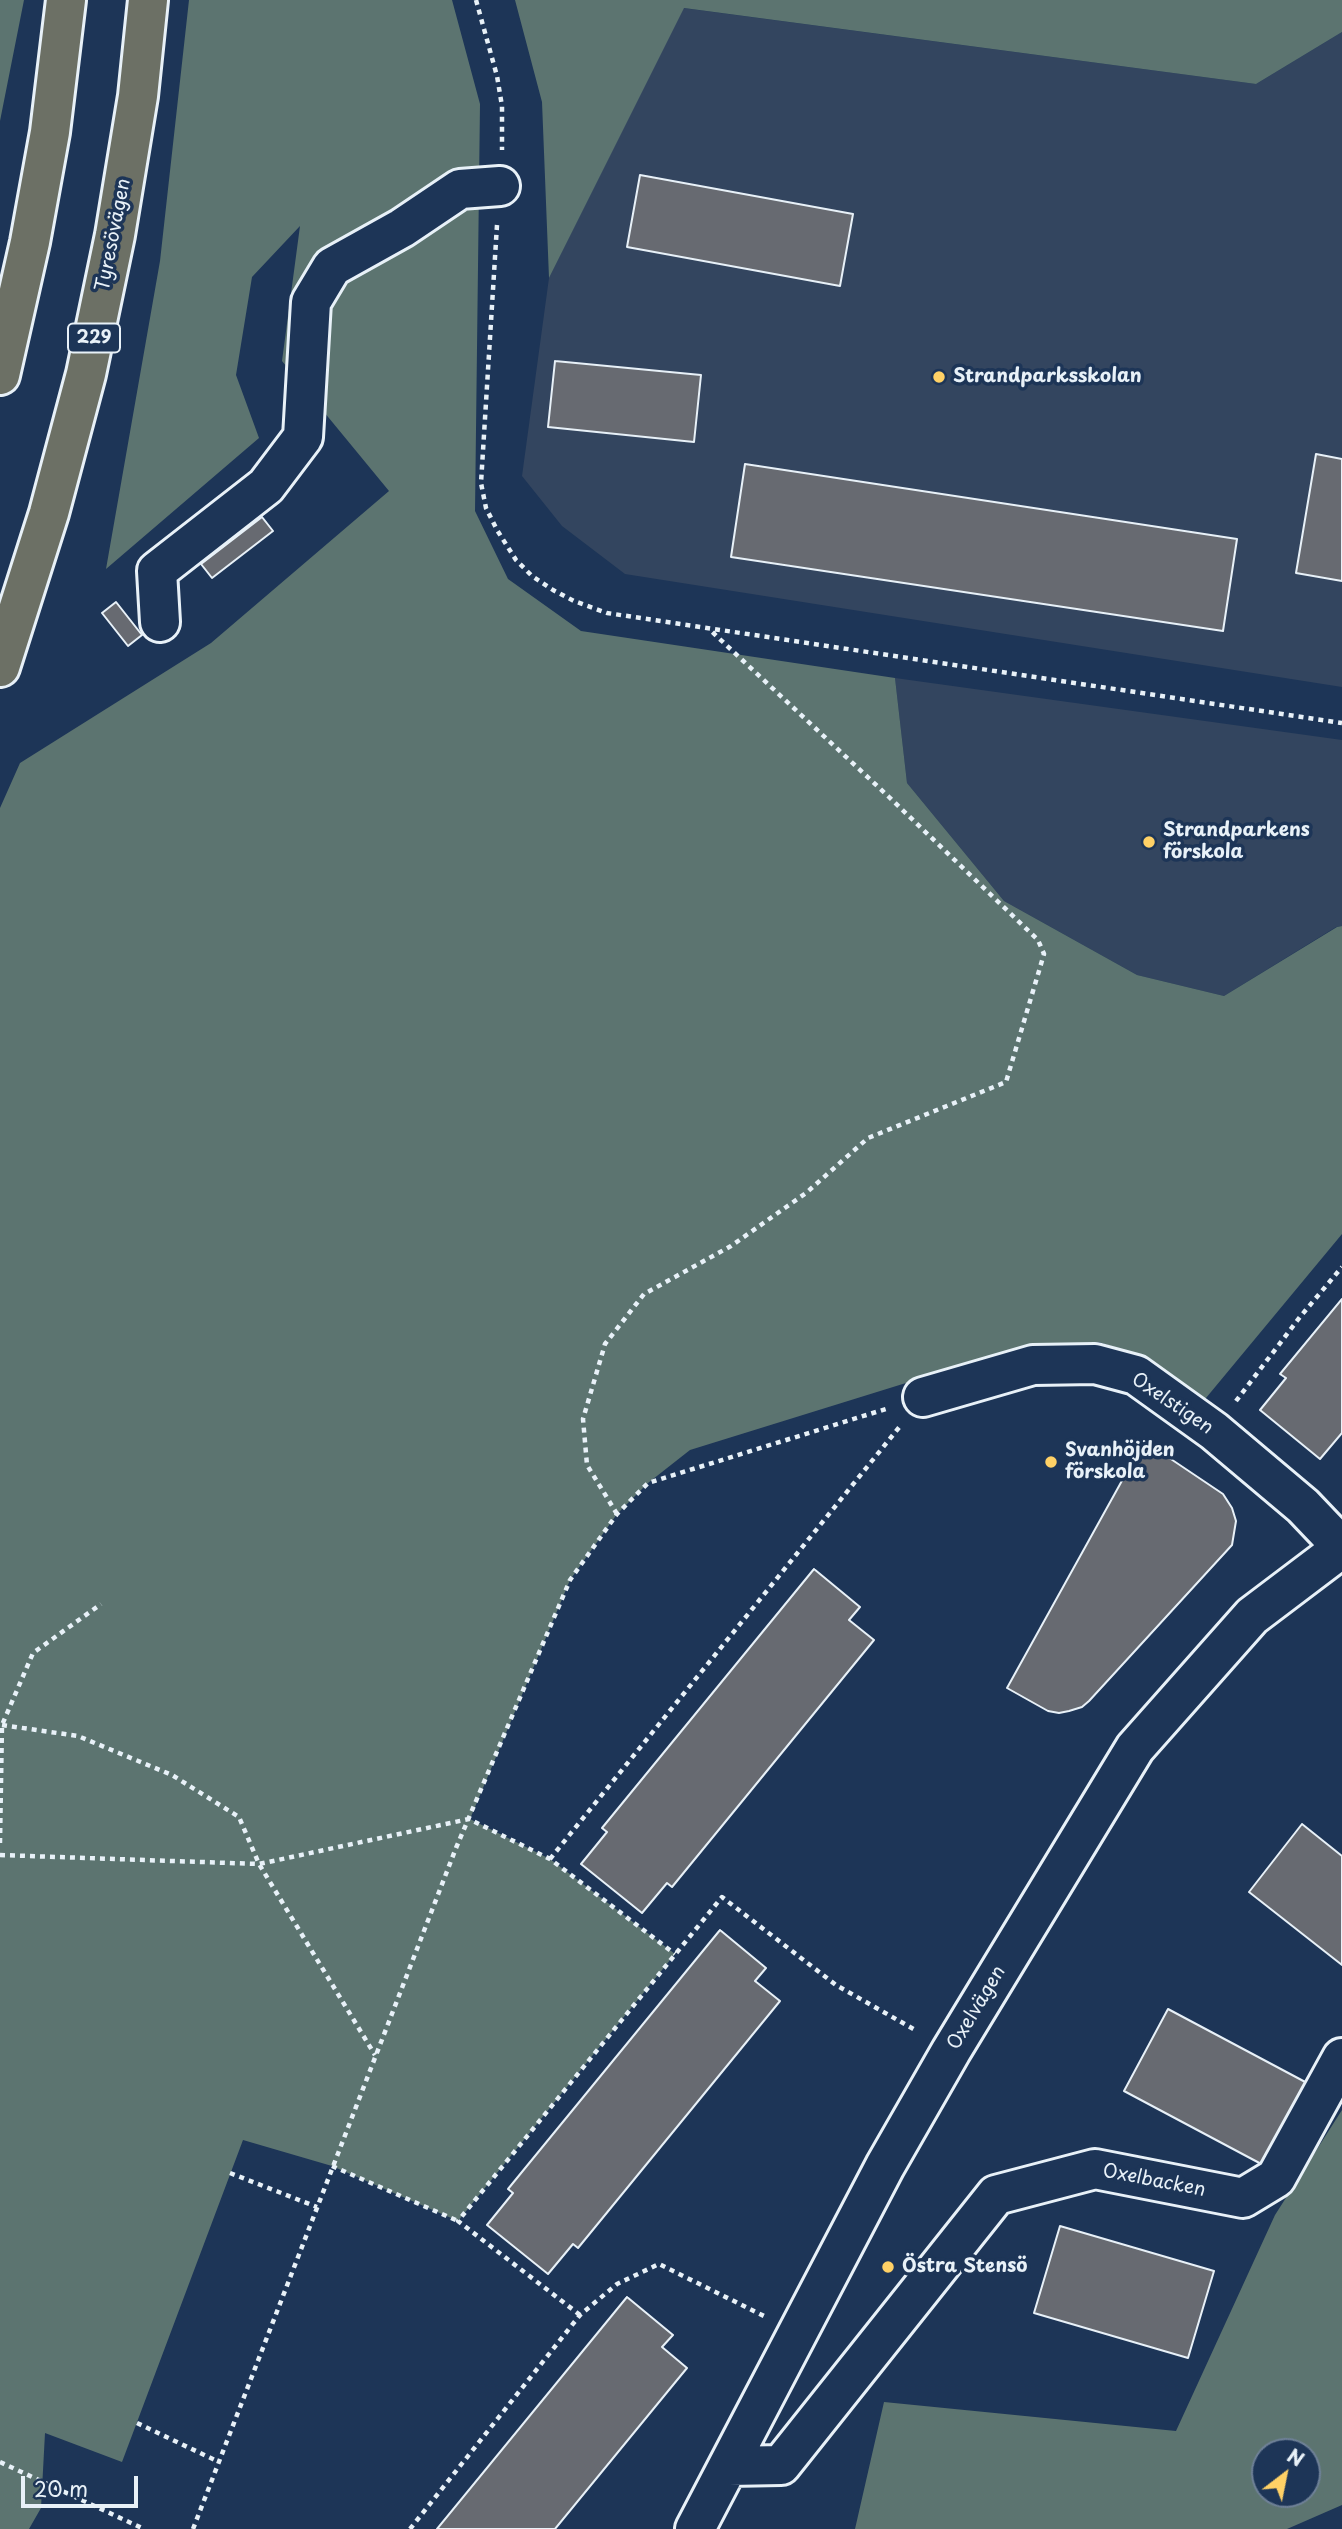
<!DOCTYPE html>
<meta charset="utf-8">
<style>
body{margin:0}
#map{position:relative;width:1342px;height:2529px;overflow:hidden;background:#1d3557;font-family:"Playpen Sans",sans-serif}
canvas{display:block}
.north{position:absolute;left:1251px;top:2438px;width:70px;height:70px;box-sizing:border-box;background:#1d3557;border:2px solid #6e8097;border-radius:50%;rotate:32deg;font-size:19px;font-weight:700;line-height:28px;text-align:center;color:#e8f1f8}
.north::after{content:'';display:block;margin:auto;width:24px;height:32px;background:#ffd166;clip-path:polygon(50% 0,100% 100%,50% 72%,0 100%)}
.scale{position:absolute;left:21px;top:2476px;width:117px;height:32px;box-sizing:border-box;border:4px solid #e8f1f8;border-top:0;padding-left:9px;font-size:21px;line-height:24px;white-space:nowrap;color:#e8f1f8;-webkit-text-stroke:5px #1d3557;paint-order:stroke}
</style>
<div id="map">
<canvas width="1342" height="2529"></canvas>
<div class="north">N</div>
<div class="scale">20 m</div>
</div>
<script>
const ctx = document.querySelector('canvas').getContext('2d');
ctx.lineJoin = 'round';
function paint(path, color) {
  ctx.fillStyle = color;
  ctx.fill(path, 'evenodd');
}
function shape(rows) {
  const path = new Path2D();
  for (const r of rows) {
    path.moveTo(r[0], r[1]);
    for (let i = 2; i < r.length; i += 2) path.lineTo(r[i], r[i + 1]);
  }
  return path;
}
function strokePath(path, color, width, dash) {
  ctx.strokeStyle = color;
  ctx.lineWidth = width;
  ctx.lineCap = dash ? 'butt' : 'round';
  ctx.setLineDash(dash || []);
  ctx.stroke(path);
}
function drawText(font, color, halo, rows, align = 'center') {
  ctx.font = font + ' "Playpen Sans",sans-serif';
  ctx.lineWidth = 7;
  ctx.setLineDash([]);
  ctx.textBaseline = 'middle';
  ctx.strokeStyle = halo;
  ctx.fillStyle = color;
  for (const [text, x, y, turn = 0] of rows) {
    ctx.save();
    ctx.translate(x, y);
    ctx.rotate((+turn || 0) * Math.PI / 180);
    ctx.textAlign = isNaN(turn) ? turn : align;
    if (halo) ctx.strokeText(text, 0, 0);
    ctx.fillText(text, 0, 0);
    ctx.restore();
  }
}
paint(shape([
 [683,8,1256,84,1342,32,1342,687,625,574,562,526,522,476,549,278],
 [895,678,1342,740,1342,926,1336,927,1224,996,1137,975,1004,901,907,783]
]), '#33455f');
paint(shape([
 [0,0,24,0,0,121],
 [189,0,452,0,480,104,475,511,508,579,581,631,895,678,907,783,1004,901,1137,975,1224,996,1337,927,1342,926,1342,1234,1201,1404,1152,1360,1099,1342,1022,1347,690,1450,648,1483,617,1514,570,1580,470,1819,550,1859,675,1954,458,2221,332,2166,243,2140,122,2462,45,2433,41,2508,29,2529,0,2529,0,808,20,763,211,643,389,491,282,361,300,226,252,277,236,375,259,438,106,569,160,261],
 [515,0,1342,0,1342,32,1256,84,684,8,549,278,542,102],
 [1342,2110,1342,2505,1287,2529,855,2529,884,2402,1176,2431,1275,2215],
 [1265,2452,1307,2452,1307,2494,1265,2494]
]), '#5c7470');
const building = shape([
 [640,175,853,214,840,286,627,247,640,175],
 [555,361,701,375,694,442,548,427,555,361],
 [1316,454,1342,459,1342,581,1296,573,1316,454],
 [745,464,1237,539,1223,631,731,557,745,464],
 [262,517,273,531,212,578,201,564,262,517],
 [116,602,142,635,128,646,102,613,116,602],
 [1342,1299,1342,1433,1320,1459,1260,1410,1286,1378,1280,1374,1342,1299],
 [1144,1441,1223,1494,1232,1508,1236,1521,1232,1545,1089,1701,1082,1707,1069,1711,1059,1713,1048,1711,1007,1688,1144,1441],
 [814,1569,860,1607,849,1620,874,1640,672,1887,667,1883,642,1913,581,1864,607,1832,602,1828,814,1569],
 [1302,1824,1342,1856,1342,1965,1249,1892,1302,1824],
 [720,1930,766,1968,755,1981,780,2001,578,2248,573,2244,548,2274,487,2225,513,2193,508,2189,720,1930],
 [1168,2009,1309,2084,1265,2166,1124,2091,1168,2009],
 [1060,2226,1214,2271,1188,2358,1034,2313,1060,2226],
 [627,2297,673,2335,662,2347,687,2368,673,2385,555,2529,437,2529,627,2297]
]);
paint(building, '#676a71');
strokePath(building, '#e8f1f8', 2);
const minor = shape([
 [160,622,157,571,266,486,303,437,311,302,332,267,402,228,460,189,500,186],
 [923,1397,1033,1365,1095,1364,1136,1375,1214,1431,1303,1506,1342,1547],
 [729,2466,781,2465,996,2195,1095,2169,1243,2198,1276,2178,1342,2058],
 [695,2529,885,2166,951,2051,1135,1748,1252,1616,1342,1548]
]);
const highway = shape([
 [0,375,30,242,50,132,66,0],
 [0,667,49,513,86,374,115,235,138,96,148,0]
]);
strokePath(minor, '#e8f1f8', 44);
strokePath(highway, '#e8f1f8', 44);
strokePath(shape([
 [476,0,497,76,502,106,502,150],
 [497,225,481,483,486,508,497,530,516,560,532,576,553,590,574,601,607,613,1342,723],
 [1236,1401,1300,1317,1342,1267],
 [617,1514,587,1465,583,1419,605,1344,644,1294,731,1246,806,1193,868,1138,1006,1082,1044,954,1038,940,889,797,709,629],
 [2,1725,78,1736,172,1775,239,1817,259,1864,375,2055],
 [0,1843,2,1725,33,1653,101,1604],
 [0,1855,259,1864,469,1819,550,1859,675,1954],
 [550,1859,901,1425],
 [332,2166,458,2221],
 [230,2173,317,2207],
 [580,2315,458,2221,722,1897,836,1985,917,2031],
 [137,2423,217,2461],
 [0,2462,144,2529],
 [193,2529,456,1848,570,1580,617,1514,648,1483,889,1408],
 [410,2529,580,2315,617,2284,659,2264,764,2316]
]), '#e8f1f8', 4.5, [5, 5]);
strokePath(minor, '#1d3557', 38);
strokePath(highway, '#6c7065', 38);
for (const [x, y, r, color] of [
 [939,377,7,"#ffd166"],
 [1149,842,7,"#ffd166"],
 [1051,1462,7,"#ffd166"],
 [888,2267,7,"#ffd166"]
]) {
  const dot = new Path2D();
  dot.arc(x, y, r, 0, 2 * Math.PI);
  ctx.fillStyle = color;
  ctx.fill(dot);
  strokePath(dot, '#1d3557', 2.5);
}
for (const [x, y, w] of [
 [94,338,52]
]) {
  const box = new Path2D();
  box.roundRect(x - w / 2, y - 14.5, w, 29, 5);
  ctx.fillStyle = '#1d3557';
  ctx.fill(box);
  strokePath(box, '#e8f1f8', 2);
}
drawText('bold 18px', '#e8f1f8', null, [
 ["229",94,338]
]);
drawText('19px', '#e8f1f8', '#1d3557', [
 ["Tyresövägen",114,235,-79],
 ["Oxelstigen",1172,1404,34],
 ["Oxelvägen",977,2008,-59],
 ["Oxelbacken",1154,2181,11]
]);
drawText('bold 19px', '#e8f1f8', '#1d3557', [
 ["Strandparksskolan",953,377],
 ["Strandparkens",1163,831],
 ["förskola",1163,853],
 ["Svanhöjden",1065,1451],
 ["förskola",1065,1473],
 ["Östra Stensö",902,2267]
], 'left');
</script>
